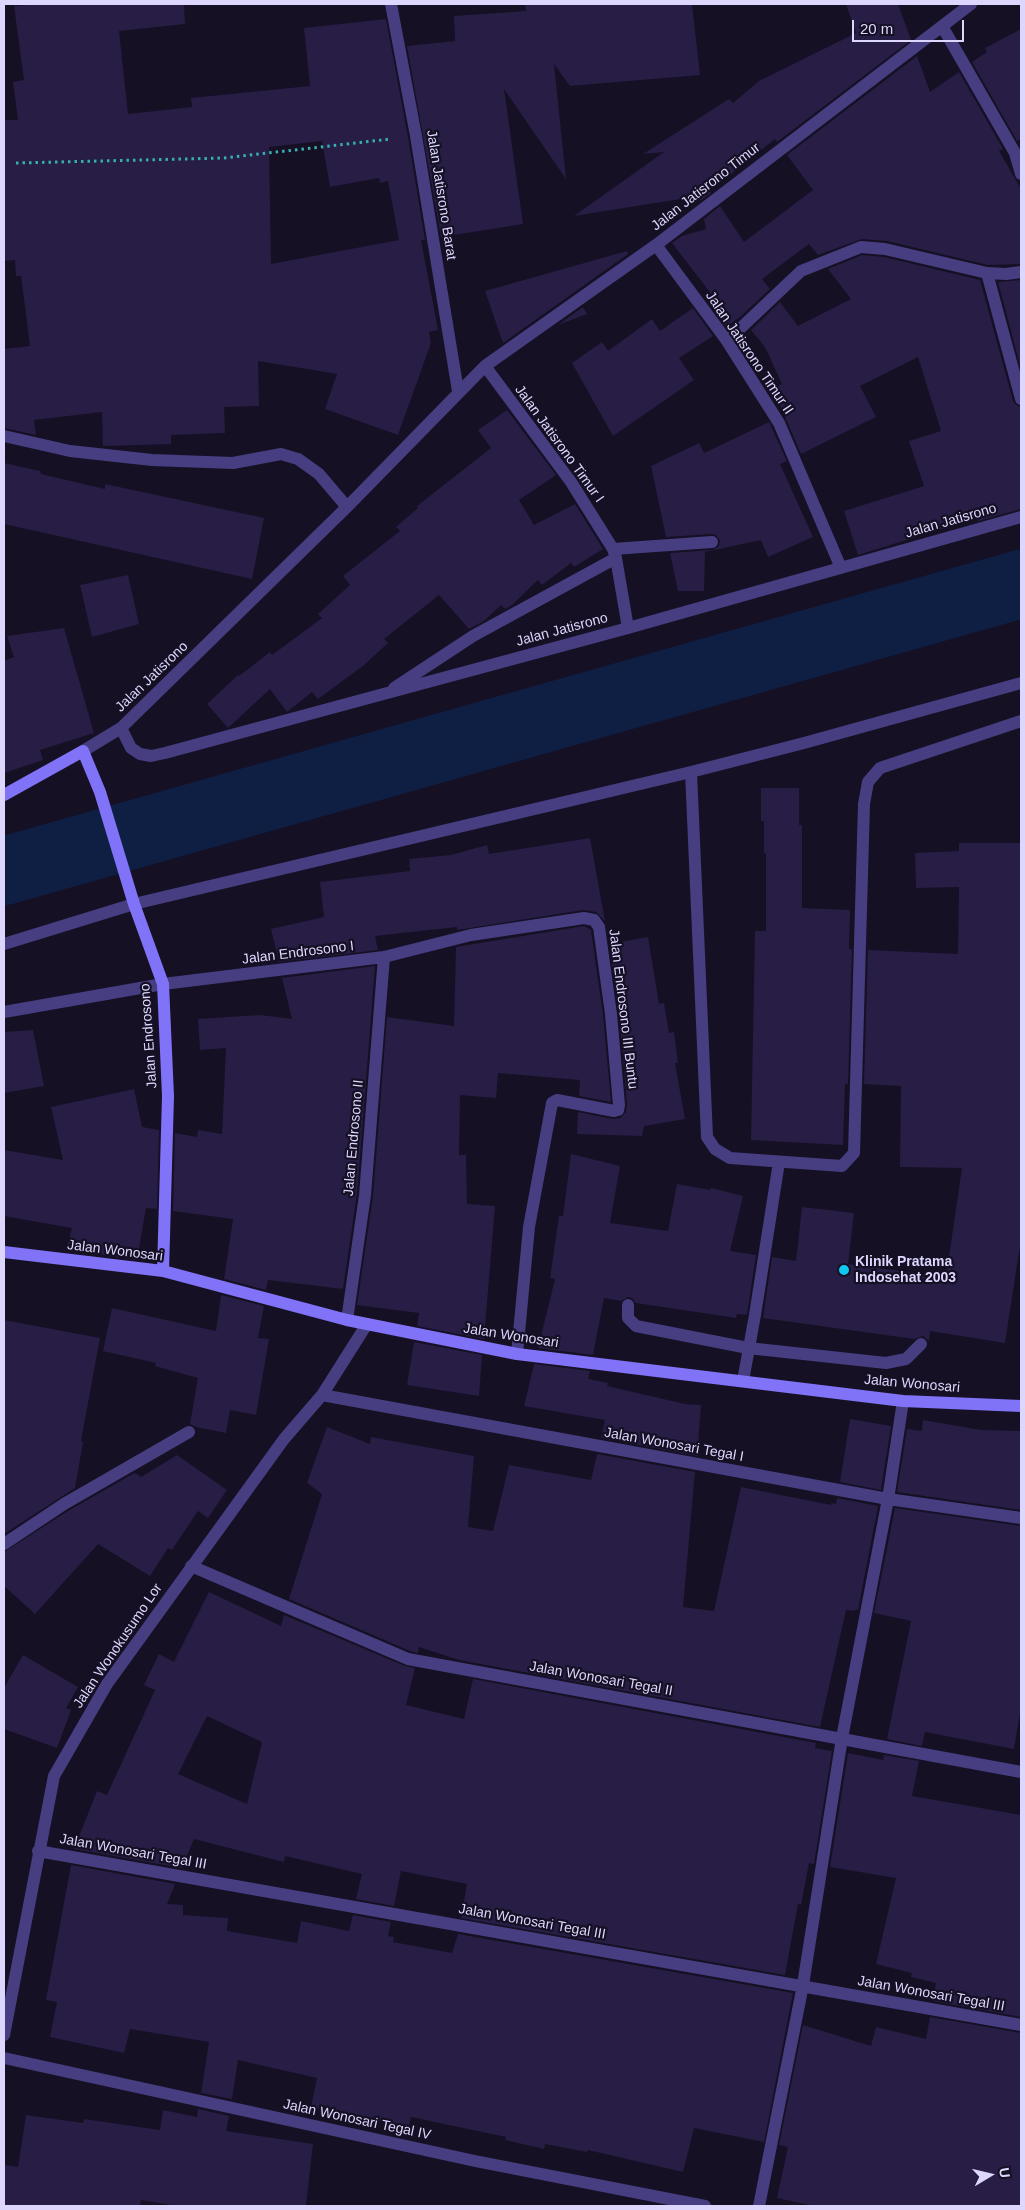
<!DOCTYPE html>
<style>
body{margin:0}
#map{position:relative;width:1025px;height:2210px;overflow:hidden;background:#151024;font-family:Helvetica,sans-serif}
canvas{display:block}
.frame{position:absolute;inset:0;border:5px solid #ddd6fd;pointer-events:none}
.north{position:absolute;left:965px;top:2150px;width:50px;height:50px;-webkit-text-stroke:4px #151024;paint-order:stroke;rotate:81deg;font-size:14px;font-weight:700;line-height:20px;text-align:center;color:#ddd6fd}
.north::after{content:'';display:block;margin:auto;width:18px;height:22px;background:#ddd6fd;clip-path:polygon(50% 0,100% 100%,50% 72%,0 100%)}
.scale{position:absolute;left:852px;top:20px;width:112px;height:22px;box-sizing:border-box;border:2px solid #ddd6fd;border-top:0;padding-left:6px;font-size:15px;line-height:18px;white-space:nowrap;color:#ddd6fd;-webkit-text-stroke:4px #151024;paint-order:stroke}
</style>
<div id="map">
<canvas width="1025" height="2210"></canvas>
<div class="frame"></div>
<div class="north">U</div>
<div class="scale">20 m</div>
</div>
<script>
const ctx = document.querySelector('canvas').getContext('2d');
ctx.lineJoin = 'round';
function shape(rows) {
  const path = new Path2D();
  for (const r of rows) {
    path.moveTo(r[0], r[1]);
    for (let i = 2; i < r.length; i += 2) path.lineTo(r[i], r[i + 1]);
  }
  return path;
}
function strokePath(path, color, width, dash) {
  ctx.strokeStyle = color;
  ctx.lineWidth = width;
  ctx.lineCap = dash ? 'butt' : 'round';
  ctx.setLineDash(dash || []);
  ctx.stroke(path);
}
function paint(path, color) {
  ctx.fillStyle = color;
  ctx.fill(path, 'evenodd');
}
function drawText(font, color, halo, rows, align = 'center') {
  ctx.font = font + ' Helvetica,sans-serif';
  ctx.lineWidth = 4.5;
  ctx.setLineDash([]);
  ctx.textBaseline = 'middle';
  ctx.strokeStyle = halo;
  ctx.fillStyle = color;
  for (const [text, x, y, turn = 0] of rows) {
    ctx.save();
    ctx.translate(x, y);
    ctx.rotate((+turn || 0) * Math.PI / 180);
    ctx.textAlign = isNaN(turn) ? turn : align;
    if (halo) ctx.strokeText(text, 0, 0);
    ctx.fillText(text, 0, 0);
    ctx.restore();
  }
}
strokePath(shape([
 [4,871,1021,584]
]), '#0f1f44', 68);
paint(shape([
 [39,4,184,4,185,24,119,31,128,114,192,107,191,98,310,86,304,28,386,19,408,137,425,240,421,240,438,330,429,332,431,343,398,435,325,409,337,374,258,361,259,406,224,407,225,433,171,435,171,444,103,446,102,412,34,420,36,435,4,428,4,349,30,346,21,276,16,276,15,260,4,261,4,120,18,120,13,82,24,80,14,6],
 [322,141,330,187,379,178,380,183,388,181,399,240,271,264,269,147],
 [525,4,692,4,700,75,570,86,554,64,566,179,504,89,523,224,441,237,407,46,455,41,454,16,526,11],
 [846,4,898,4,911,40,777,142,775,139,710,191,711,193,700,201,699,196,574,216,664,152,643,154,729,99,733,103,759,81,856,33],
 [1021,29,1021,139,1017,141,972,62,987,52,985,48],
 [917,56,930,92,959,72,1003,149,999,151,1021,189,1021,264,988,265,887,241,862,239,818,255,809,244,762,279,770,289,740,317,726,327,706,299,712,295,672,243,682,236,706,229,704,219,720,206,744,242,813,190,787,155],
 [627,251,628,254,503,343,485,291],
 [862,255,884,257,980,280,1013,401,1016,405,1021,407,1021,509,978,521,977,518,858,555,844,511,924,486,909,441,941,431,918,357,860,386,876,417,801,454,773,389,782,384,765,347,751,330,780,302,798,326,851,299,828,269],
 [1021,280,1021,369,998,282],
 [583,307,587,314,558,325],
 [693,308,713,336,679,358,694,380,613,436,572,363,602,342,608,351,652,319,660,331],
 [507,410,556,475,519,500,534,525,575,504,603,549,574,567,571,563,542,585,538,580,512,605,505,609,501,605,484,621,469,629,439,595,384,639,388,643,363,666,318,699,312,692,287,712,270,689,228,728,207,704,238,675,239,676,270,652,272,655,322,618,318,614,350,585,343,576,400,531,396,527,418,508,417,506,491,448,478,430],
 [769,422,787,461,780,464,813,537,768,557,761,540,705,552,704,591,678,591,670,553,713,550,719,546,720,541,716,535,712,534,666,537,651,466,699,443,704,453],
 [4,463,40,471,41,474,105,489,105,484,264,518,252,579,4,524],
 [128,575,139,624,92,637,80,585],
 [64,628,94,733,40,750,43,760,4,773,4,661,14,657,7,636],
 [761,788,799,788,799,825,802,825,802,908,850,910,849,949,852,949,848,1084,845,1084,843,1145,751,1140,755,931,766,931,766,853,764,853,764,821,761,821],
 [590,838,605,921,596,912,583,910,457,930,457,927,375,936,378,950,279,962,271,929,324,917,320,882,410,871,409,859,451,855,487,845,489,854],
 [959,843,1021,843,1021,1239,1005,1343,930,1331,929,1341,923,1336,914,1339,763,1318,772,1257,796,1261,802,1207,854,1213,848,1264,946,1277,962,1168,900,1167,901,1086,864,1084,868,950,958,954,959,887,916,888,915,853,959,851],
 [584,926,591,930,603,1015,611,1102,579,1096,580,1080,498,1073,496,1098,460,1095,459,1155,466,1155,467,1204,495,1206,484,1339,417,1326,419,1313,357,1305,373,1196,387,1017,454,1026,456,947],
 [648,937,659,1004,664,1003,669,1033,674,1032,678,1063,675,1063,685,1119,644,1126,642,1136,577,1134,578,1112,613,1119,620,1118,626,1112,627,1104,619,1013,609,944],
 [375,966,357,1194,343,1289,268,1280,266,1290,224,1279,233,1219,173,1211,175,1133,197,1137,198,1130,222,1134,226,1048,200,1050,198,1019,260,1015,292,1019,282,978],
 [33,1030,44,1086,4,1093,4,1032],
 [134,1089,142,1127,159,1130,157,1209,146,1208,137,1260,107,1256,67,1246,72,1228,4,1216,4,1150,63,1160,51,1107],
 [571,1154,620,1166,610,1223,668,1231,677,1184,710,1190,711,1188,743,1196,730,1251,756,1255,747,1315,737,1314,736,1318,636,1303,632,1298,628,1297,621,1301,604,1298,593,1355,538,1348,555,1279,550,1278,559,1216,563,1216],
 [221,1295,264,1306,258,1338,269,1339,256,1415,230,1410,226,1433,196,1427,190,1424,198,1378,155,1366,156,1363,103,1351,112,1308,216,1331],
 [4,1320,100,1338,81,1441,83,1442,75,1488,4,1534],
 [414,1342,482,1355,479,1396,407,1385],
 [534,1364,590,1371,588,1379,608,1383,607,1386,685,1404,701,1405,697,1456,601,1438,605,1420,524,1406],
 [850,1419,891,1426,881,1490,840,1482],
 [923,1420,981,1430,1021,1431,1021,1510,897,1492,907,1429,922,1431],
 [327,1427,370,1444,371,1437,474,1456,468,1527,493,1531,509,1465,591,1480,597,1454,695,1472,683,1607,714,1611,741,1487,831,1505,831,1503,836,1504,837,1498,878,1506,858,1610,856,1609,855,1611,846,1610,820,1727,459,1660,419,1647,418,1653,410,1651,289,1599,322,1494,307,1483],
 [177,1455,227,1490,208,1518,198,1511,172,1550,168,1548,150,1576,98,1544,35,1614,4,1586,4,1552,68,1511,129,1476,135,1473,141,1477],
 [895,1508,1021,1526,1021,1706,1014,1749,925,1732,922,1746,887,1739,911,1621,874,1613],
 [209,1592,281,1626,284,1615,405,1666,415,1668,406,1705,464,1719,473,1679,816,1743,815,1748,832,1751,814,1864,809,1863,801,1905,798,1904,785,1975,461,1918,467,1884,401,1871,394,1906,356,1899,362,1874,285,1856,284,1862,194,1839,182,1868,74,1849,97,1791,107,1795,155,1690,144,1685,159,1654,174,1662],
 [207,1716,262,1742,247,1804,178,1774],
 [23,1655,78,1687,66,1708,71,1710,57,1748,4,1729,4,1688],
 [848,1753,883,1760,884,1755,919,1761,912,1796,1021,1815,1021,2017,933,2001,936,1983,911,1977,912,1973,876,1964,896,1878,830,1867],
 [71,1865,175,1884,167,1904,183,1905,183,1915,228,1918,227,1931,297,1943,301,1921,349,1931,353,1915,391,1922,388,1936,394,1937,393,1942,452,1953,458,1934,793,1993,764,2142,694,2128,683,2172,588,2150,587,2152,545,2144,544,2149,505,2140,506,2137,411,2117,409,2127,311,2107,317,2078,238,2060,232,2099,201,2093,209,2042,130,2029,124,2053,50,2037,57,2002,46,2000],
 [930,2017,1021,2033,1021,2206,814,2206,777,2198,788,2147,779,2145,803,2025,871,2046,876,2027,926,2039],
 [198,2109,229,2116,226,2131,313,2144,306,2206,177,2206,141,2200,140,2206,4,2206,4,2165,18,2167,26,2115,83,2123,84,2119,160,2130,163,2110,197,2117]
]), '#281d44');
strokePath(shape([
 [16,163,224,158,391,139]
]), '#37aeb0', 3, [2.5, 4]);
strokePath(shape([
 [628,1305,628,1318,636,1326,748,1348,886,1363,906,1359,921,1344]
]), '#463e80', 12);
strokePath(shape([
 [391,4,416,136,458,391],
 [942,26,1015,153,1021,174],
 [656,245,727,341,779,423,841,568],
 [987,273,1021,399],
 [727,341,801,271,861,247,885,249,987,273,1006,274,1021,272],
 [485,366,571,482,613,549,616,558,628,628],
 [4,436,70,451,152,460,233,463,281,454,298,459,319,474,347,507],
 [613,549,712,542],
 [394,688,473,636,616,558],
 [121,728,131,748,140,754,151,756,165,753,628,628,1021,517],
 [83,751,121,728,347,507,485,366,656,245,971,4],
 [691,772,707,1137,715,1149,730,1158,842,1166,854,1153,864,804,868,782,880,768,1021,721],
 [4,944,134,904,691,772,804,743,1021,683],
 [4,1012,163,984,384,957,471,935,584,918,594,920,599,927,611,1014,619,1105,618,1110,614,1111,557,1100,552,1103,529,1227,517,1354],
 [347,1320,365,1195,384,957],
 [743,1381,755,1315,779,1162],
 [322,1395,888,1499,1021,1518],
 [4,1544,64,1504,189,1432],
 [191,1566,408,1659,1021,1772],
 [38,1851,1021,2025],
 [4,2035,54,1776,107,1684,284,1439,322,1395,367,1324],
 [4,2058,475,2161,705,2206],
 [759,2206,803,1985,842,1738,888,1499,903,1401]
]), '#463e80', 12);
strokePath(shape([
 [4,795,83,751,100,792,134,904,163,984,168,1096,163,1271],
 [4,1252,163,1271,347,1320,517,1354,903,1401,1021,1406]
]), '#8173f7', 12);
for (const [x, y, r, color] of [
 [844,1270,6,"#0fc8f0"]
]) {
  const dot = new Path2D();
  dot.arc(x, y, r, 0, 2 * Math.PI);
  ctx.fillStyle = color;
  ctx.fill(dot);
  strokePath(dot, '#151024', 2);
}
drawText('14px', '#ddd6fd', '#151024', [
 ["Jalan Jatisrono Timur",706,187,-38],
 ["Jalan Jatisrono Barat",441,195,81],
 ["Jalan Jatisrono Timur II",749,353,56],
 ["Jalan Jatisrono Timur I",559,444,54],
 ["Jalan Jatisrono",951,521,-16],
 ["Jalan Jatisrono",562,630,-15],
 ["Jalan Jatisrono",152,677,-44],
 ["Jalan Endrosono I",298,953,-7],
 ["Jalan Endrosono III Buntu",623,1009,83],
 ["Jalan Endrosono",149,1036,-94],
 ["Jalan Endrosono II",354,1138,-85],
 ["Jalan Wonosari",115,1251,7],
 ["Jalan Wonosari",511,1336,9],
 ["Jalan Wonosari",912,1384,5],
 ["Jalan Wonosari Tegal I",674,1445,10],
 ["Jalan Wonokusumo Lor",118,1646,-56],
 ["Jalan Wonosari Tegal II",601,1679,10],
 ["Jalan Wonosari Tegal III",133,1852,10],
 ["Jalan Wonosari Tegal III",532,1922,10],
 ["Jalan Wonosari Tegal III",931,1994,10],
 ["Jalan Wonosari Tegal IV",357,2120,12]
]);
drawText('bold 14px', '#ddd6fd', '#151024', [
 ["Klinik Pratama",855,1262],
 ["Indosehat 2003",855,1278]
], 'left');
</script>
